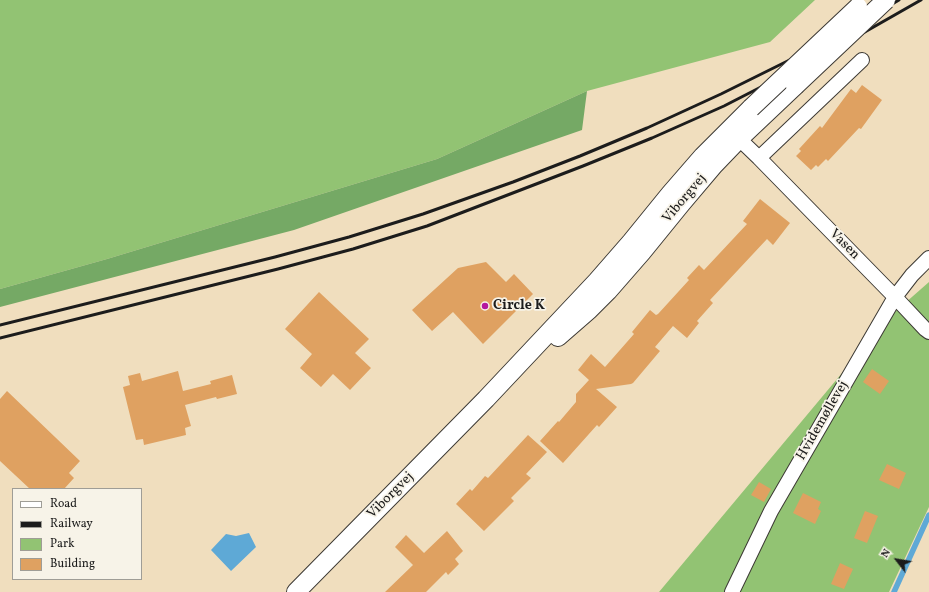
<!DOCTYPE html>
<meta charset="utf-8">
<style>
body{margin:0}
#map{position:relative;width:929px;height:592px;overflow:hidden;background:#f0debe;font-family:Vollkorn,serif}
canvas{display:block}
.legend{position:absolute;left:12px;top:488px;width:130px;height:92px;box-sizing:border-box;background:#f7f3e8;border:1px solid #9f9d96;margin:0;padding:5px 7px;list-style:none;font-size:12px;color:#1c1c1c}
.legend li{display:flex;align-items:center;gap:8px;height:20px}
.legend b{width:20px;border:1px solid #9f9d96}
.north{position:absolute;left:877px;top:540px;width:40px;height:40px;-webkit-text-stroke:3px #f7f3e8;paint-order:stroke;rotate:301deg;font-size:11px;font-weight:700;line-height:16px;text-align:center;color:#1c1c1c}
.north::after{content:'';display:block;margin:auto;width:14px;height:18px;background:#1c1c1c;clip-path:polygon(50% 0,100% 100%,50% 72%,0 100%)}
</style>
<div id="map">
<canvas width="929" height="592"></canvas>
<ul class="legend">
<li><b style="height:5px;background:#fff"></b>Road</li>
<li><b style="height:5px;background:#1c1c1c"></b>Railway</li>
<li><b style="height:11px;background:#92c373"></b>Park</li>
<li><b style="height:11px;background:#dfa161"></b>Building</li>
</ul>
<div class="north">N</div>
</div>
<script>
const ctx = document.querySelector('canvas').getContext('2d');
ctx.lineJoin = 'round';
function paint(path, color) {
  ctx.fillStyle = color;
  ctx.fill(path, 'evenodd');
}
function shape(rows) {
  const path = new Path2D();
  for (const r of rows) {
    path.moveTo(r[0], r[1]);
    for (let i = 2; i < r.length; i += 2) path.lineTo(r[i], r[i + 1]);
  }
  return path;
}
function strokePath(path, color, width, dash) {
  ctx.strokeStyle = color;
  ctx.lineWidth = width;
  ctx.lineCap = dash ? 'butt' : 'round';
  ctx.setLineDash(dash || []);
  ctx.stroke(path);
}
function drawText(font, color, halo, rows, align = 'center') {
  ctx.font = font + ' Vollkorn,serif';
  ctx.lineWidth = 3.5;
  ctx.setLineDash([]);
  ctx.textBaseline = 'middle';
  ctx.strokeStyle = halo;
  ctx.fillStyle = color;
  for (const [text, x, y, turn = 0] of rows) {
    ctx.save();
    ctx.translate(x, y);
    ctx.rotate((+turn || 0) * Math.PI / 180);
    ctx.textAlign = isNaN(turn) ? turn : align;
    if (halo) ctx.strokeText(text, 0, 0);
    ctx.fillText(text, 0, 0);
    ctx.restore();
  }
}
paint(shape([
 [0,0,815,0,770,42,587,91,437,159,107,259,0,289],
 [929,282,929,507,889,592,659,592,888,318]
]), '#92c373');
paint(shape([
 [587,91,582,130,294,230,0,307,0,289,107,259,437,159]
]), '#75a965');
paint(shape([
 [249,533,256,547,231,571,211,550,226,534,236,536]
]), '#5ea9d6');
strokePath(shape([
 [894,592,929,515]
]), '#5ea9d6', 5.5);
paint(shape([
 [862,85,882,100,861,129,859,128,828,161,826,159,818,167,816,165,811,170,796,156,801,151,799,149,820,126,822,128,851,89,856,93],
 [760,199,790,223,773,245,767,239,710,300,713,303,697,321,699,323,687,338,673,326,655,347,660,351,633,383,631,384,596,389,617,407,599,427,597,425,563,463,540,441,558,421,559,422,576,402,576,394,589,380,578,370,591,354,605,367,634,334,632,332,650,310,656,315,658,314,689,280,687,278,699,265,704,270,747,224,743,221],
 [486,262,506,282,514,274,533,294,483,344,453,312,432,331,412,310,458,268],
 [319,292,369,339,355,353,371,368,350,390,333,374,321,387,300,368,312,354,285,329],
 [872,369,889,381,880,394,863,382],
 [178,371,183,391,211,384,210,381,232,375,237,394,217,399,216,397,185,405,191,426,185,428,186,435,144,445,143,439,136,440,123,387,130,385,128,376,140,373,142,381],
 [7,391,80,461,69,473,74,478,64,489,30,489,0,461,0,399],
 [528,435,547,452,526,474,531,478,511,498,514,501,484,531,456,504,470,489,472,491,485,476,488,478],
 [887,464,906,473,899,489,879,480],
 [759,482,771,489,764,502,751,495],
 [803,493,821,502,818,509,821,511,815,524,793,513],
 [865,511,878,516,867,543,854,538],
 [447,531,463,551,455,559,459,564,448,575,446,572,426,592,385,592,413,565,395,547,406,535,424,553],
 [840,563,853,569,844,589,831,584]
]), '#dfa161');
const minor = shape([
 [862,60,759,158,895,297,925,329,929,332],
 [732,132,759,158],
 [732,592,771,511,895,297,912,275,929,258]
]);
const tertiary = shape([
 [558,337,589,310,608,291,642,252,681,204,714,165,739,139,795,86],
 [296,592,486,399,597,281,631,242,670,194,703,156,751,108]
]);
strokePath(minor, '#3c3934', 16);
strokePath(tertiary, '#3c3934', 20);
strokePath(minor, '#fff', 14);
strokePath(tertiary, '#fff', 18);
strokePath(shape([
 [0,325,275,257,349,237,423,214,513,182,580,156,647,128,721,94,840,35,899,0],
 [0,338,278,269,353,249,427,226,583,166,652,138,724,106,835,49,921,0]
]), '#1c1c1c', 3);
const tertiaryBridge = shape([
 [795,86,886,0],
 [751,108,858,7]
]);
strokePath(tertiaryBridge, '#3c3934', 20, []);
strokePath(tertiaryBridge, '#fff', 18);
for (const [x, y, r, color] of [
 [485,306,4,"#b5179e"]
]) {
  const dot = new Path2D();
  dot.arc(x, y, r, 0, 2 * Math.PI);
  ctx.fillStyle = color;
  ctx.fill(dot);
  strokePath(dot, '#f7f3e8', 1.5);
}
drawText('14px', '#1c1c1c', '#f7f3e8', [
 ["Viborgvej",685,199,-50],
 ["Vasen",844,245,45],
 ["Hvidemøllevej",823,421,-60],
 ["Viborgvej",391,496,-45]
]);
drawText('bold 14px', '#1c1c1c', '#f7f3e8', [
 ["Circle K",493,306]
], 'left');
</script>
